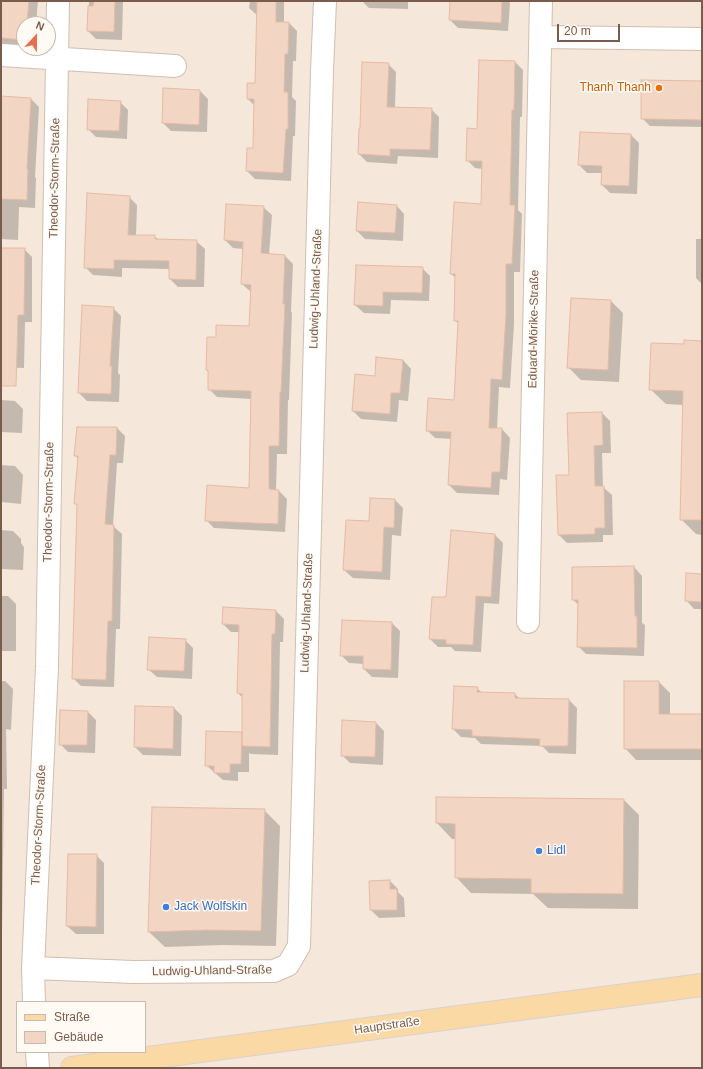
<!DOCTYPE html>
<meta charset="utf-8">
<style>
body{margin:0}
#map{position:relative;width:703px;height:1069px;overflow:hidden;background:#fdf6ec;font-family:Helvetica,sans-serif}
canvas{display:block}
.frame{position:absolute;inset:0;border:2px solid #7a5c4d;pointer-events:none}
.legend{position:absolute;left:16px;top:1001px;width:130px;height:52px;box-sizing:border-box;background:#fffaf3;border:1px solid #cabbb1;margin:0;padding:5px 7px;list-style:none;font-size:12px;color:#7a5c4d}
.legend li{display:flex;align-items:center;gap:8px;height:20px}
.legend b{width:20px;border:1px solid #cabbb1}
.north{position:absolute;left:16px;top:16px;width:40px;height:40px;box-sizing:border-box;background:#fffaf3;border:1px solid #cabbb1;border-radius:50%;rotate:22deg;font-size:11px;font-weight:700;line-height:16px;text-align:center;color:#7a5c4d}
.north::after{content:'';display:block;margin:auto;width:14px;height:18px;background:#e76f51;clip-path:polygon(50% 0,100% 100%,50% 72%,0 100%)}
.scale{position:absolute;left:557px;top:24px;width:63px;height:18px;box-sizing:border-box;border:2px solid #7a5c4d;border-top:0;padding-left:5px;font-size:12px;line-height:14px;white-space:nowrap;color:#7a5c4d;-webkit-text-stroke:3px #fffaf3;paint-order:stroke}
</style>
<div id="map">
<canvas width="703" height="1069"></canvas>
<div class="frame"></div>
<ul class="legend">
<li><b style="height:5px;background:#fbd9a5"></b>Straße</li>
<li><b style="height:11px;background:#f3d5c3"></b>Gebäude</li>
</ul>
<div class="north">N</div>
<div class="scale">20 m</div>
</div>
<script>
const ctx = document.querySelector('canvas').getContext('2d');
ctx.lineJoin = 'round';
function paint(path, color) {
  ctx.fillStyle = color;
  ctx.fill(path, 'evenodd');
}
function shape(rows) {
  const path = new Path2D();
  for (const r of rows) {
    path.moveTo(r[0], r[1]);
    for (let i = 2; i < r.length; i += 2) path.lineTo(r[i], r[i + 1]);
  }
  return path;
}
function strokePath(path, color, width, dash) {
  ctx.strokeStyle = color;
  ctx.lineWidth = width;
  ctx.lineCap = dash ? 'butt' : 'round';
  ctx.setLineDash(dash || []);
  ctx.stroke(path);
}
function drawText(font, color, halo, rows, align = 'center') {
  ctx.font = font + ' Helvetica,sans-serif';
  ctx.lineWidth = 3;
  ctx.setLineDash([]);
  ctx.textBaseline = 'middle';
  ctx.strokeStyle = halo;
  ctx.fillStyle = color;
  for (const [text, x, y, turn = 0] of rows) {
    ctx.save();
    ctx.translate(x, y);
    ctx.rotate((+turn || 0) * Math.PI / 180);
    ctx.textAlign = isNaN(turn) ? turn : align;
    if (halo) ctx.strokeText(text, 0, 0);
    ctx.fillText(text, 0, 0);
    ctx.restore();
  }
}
paint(shape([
 [1,1,702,1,702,1068,1,1068],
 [24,24,48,24,48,48,24,48],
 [17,1002,145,1002,145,1052,17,1052]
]), '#f5e8da');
paint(shape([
 [1,1,38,1,36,24,24,24,24,47,1,46],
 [89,1,123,1,122,40,96,39,88,31],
 [250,1,284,1,284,23,289,23,297,31,296,61,293,61,292,97,296,101,295,136,293,136,291,181,255,179,247,171,248,149,254,149,255,106,248,99,248,84,256,84,258,16,249,8],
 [362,1,408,1,408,9,369,8],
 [451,1,508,1,510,3,508,31,458,28,450,20],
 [515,62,523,70,522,117,520,117,518,210,522,214,520,272,514,272,514,324,510,388,499,387,497,429,502,429,510,438,507,480,500,479,499,495,457,493,449,485,452,439,435,438,427,430,455,401,459,324,455,320,456,278,451,274,482,205,483,169,475,168,467,160,478,130],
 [388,64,396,72,395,108,431,109,439,117,438,158,398,156,397,164,367,162,359,154],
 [702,82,702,127,650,126,642,118],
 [164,89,200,91,208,99,207,132,171,131,163,123],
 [1,97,31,99,39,107,35,177,36,178,35,208,19,207,18,240,1,239],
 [120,102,128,110,127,139,96,137,88,129],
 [631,135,639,143,637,194,610,193,602,185,603,173,587,173,579,165],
 [129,197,137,205,136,236,154,236,159,240,196,241,205,249,204,287,178,287,170,279,170,269,122,268,122,277,93,275,85,267],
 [227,205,263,207,272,215,269,255,285,256,293,264,291,311,292,313,289,400,288,400,287,454,277,454,276,491,279,491,287,499,285,532,214,528,206,520,250,489,251,399,217,397,209,389,209,372,207,370,217,338,250,327,251,292,242,284,244,249,233,248,225,240],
 [396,205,404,214,403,241,365,239,357,231],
 [696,239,702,239,702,284,696,278],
 [1,249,24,249,32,257,32,322,25,322,24,368,1,367],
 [422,268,430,276,429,301,391,300,390,314,364,313,355,305],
 [611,301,623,313,619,382,581,380,569,368],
 [113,308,121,316,118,373,120,375,119,402,87,401,79,393],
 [702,342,702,535,696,534,681,519,683,405,666,404,650,389,685,345],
 [403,360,411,369,408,401,399,400,397,422,361,419,353,411,376,377],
 [1,400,15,401,23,409,22,433,1,432],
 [602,413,610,421,611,453,602,453,603,487,612,495,613,535,603,535,603,542,567,543,559,535],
 [117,428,125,436,123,463,117,463,113,526,122,534,120,629,116,629,114,687,81,686,73,678,78,506,75,503,78,459,75,455],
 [1,465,15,466,23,475,21,504,1,502],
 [395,500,403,508,401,536,392,535,390,580,353,578,344,570,370,522],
 [1,530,13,531,21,539,21,543,24,547,23,570,1,569],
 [452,532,495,535,503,543,499,604,484,603,481,652,455,651,451,647,438,647,430,639,447,598],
 [634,567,642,576,642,623,645,625,644,656,586,654,578,646,579,605,573,600],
 [702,575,702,609,694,609,686,600],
 [1,596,8,596,16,604,16,651,1,651],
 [276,611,284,619,283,642,280,642,278,755,251,754,249,753,249,772,238,772,238,781,223,780,206,765,241,733,243,735,243,698,238,693,240,632,231,632,223,624],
 [392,623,400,631,398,678,372,677,364,669,364,664,349,663,341,655],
 [185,640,193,648,192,679,157,677,148,669],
 [1,681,5,681,13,689,11,730,6,729,7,789,4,789,2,934],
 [659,682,670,693,670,715,702,715,702,760,636,760,625,748],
 [477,688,482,693,515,694,520,699,569,700,577,708,576,754,549,753,542,746,481,744,475,738,461,737,453,729],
 [174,708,182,716,181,756,143,755,135,747],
 [88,712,96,720,95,753,68,752,60,744],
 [376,723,384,731,383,765,350,763,342,755],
 [437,798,624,800,639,815,638,909,548,908,533,894,471,893,456,877,456,839,452,839,437,823],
 [264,810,280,826,276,946,223,945,165,947,149,932],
 [96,855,104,863,104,934,76,934,67,926],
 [390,881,398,889,398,892,404,898,405,917,379,918,371,910]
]), '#0003');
const building = shape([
 [1,1,29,1,27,24,24,24,24,40,1,38,1,1],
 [94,1,115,1,114,32,87,31,88,6,93,6,94,1],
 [257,1,276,1,276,22,289,22,288,54,285,54,284,92,288,92,288,129,286,129,283,173,246,171,247,148,253,148,254,99,247,99,247,83,255,83,257,1],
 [450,1,502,1,501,23,449,20,450,1],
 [479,60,515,61,514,110,512,110,510,205,515,205,512,264,506,264,506,315,502,380,491,379,489,428,502,428,500,472,492,472,491,488,448,485,451,432,426,431,428,398,454,400,458,321,454,321,455,274,450,274,454,202,481,204,482,161,466,161,467,128,477,129,479,60],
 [362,62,389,63,387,107,432,108,430,150,390,149,390,156,358,154,359,128,360,128,362,62],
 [641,80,702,81,702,120,641,119,641,80],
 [163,88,200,90,199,125,162,123,163,88],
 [1,96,31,98,27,169,28,169,27,200,1,199,1,96],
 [88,99,121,101,119,131,87,130,88,99],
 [580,132,631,134,629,186,601,185,602,166,578,165,580,132],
 [87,193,130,196,128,235,155,235,155,239,197,240,196,280,169,279,169,261,114,260,114,269,84,268,87,193],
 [358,202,397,205,395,233,356,231,358,202],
 [226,204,264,206,261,253,285,255,283,304,285,304,281,392,280,392,279,446,269,446,269,489,279,490,278,524,205,521,207,485,249,488,251,391,208,390,208,370,206,370,207,337,216,337,216,325,249,326,251,285,241,284,243,242,224,240,226,204],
 [1,248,25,248,24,315,18,315,16,386,1,386,1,248],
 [356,265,423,267,422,293,383,292,383,306,354,305,356,265],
 [571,298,611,300,608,370,567,368,571,298],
 [82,305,114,307,110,366,112,366,111,394,78,393,82,305],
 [684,340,702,341,702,520,680,520,683,391,649,390,651,343,684,344,684,340],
 [376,357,403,360,400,393,391,393,390,414,352,411,355,374,375,376,376,357],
 [602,412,603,445,594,446,595,486,604,486,605,528,595,528,595,534,558,535,556,475,569,475,567,413,602,412],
 [77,427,117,427,116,455,110,455,105,524,114,525,112,621,108,621,106,680,72,679,77,504,74,504,78,456,74,456,77,427],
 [370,498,395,499,394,528,384,527,382,572,343,570,346,520,369,521,370,498],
 [451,530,495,534,491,597,476,596,473,645,446,644,446,640,429,639,432,597,446,597,451,530],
 [634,566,635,616,637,616,637,648,577,647,578,600,572,600,572,567,634,566],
 [686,573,702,574,702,602,685,601,686,573],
 [223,607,276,610,275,634,272,634,270,747,242,746,242,694,237,693,239,625,222,624,223,607],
 [342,620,392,622,391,670,363,669,363,656,340,656,342,620],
 [149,637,186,639,184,671,147,670,149,637],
 [624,681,659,681,659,714,702,714,702,749,624,749,624,681],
 [454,686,478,687,477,692,515,693,515,698,569,699,568,746,539,746,540,739,472,736,472,730,452,729,454,686],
 [135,706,174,707,173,749,134,747,135,706],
 [60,710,88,711,87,745,59,745,60,710],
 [342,720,376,722,375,757,341,756,342,720],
 [206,731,242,732,241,764,230,764,230,773,214,773,214,766,205,766,206,731],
 [436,797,624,799,623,894,531,893,531,879,455,878,455,824,436,823,436,797],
 [152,807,265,809,261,931,206,930,148,932,152,807],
 [68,854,97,854,96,927,66,926,68,854],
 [390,880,390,889,397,889,397,910,370,910,369,881,390,880]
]);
paint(building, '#f3d5c3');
strokePath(building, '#e6bba3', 1);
const minor = shape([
 [541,37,702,39],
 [1,55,175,66],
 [528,622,541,1],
 [33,968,133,972,274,971,288,965,299,946,322,71,325,1],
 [34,1002,33,968,47,667,58,1],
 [37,1052,38,1068]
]);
const major = shape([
 [72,1068,702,985]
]);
strokePath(minor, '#d1beb0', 24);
strokePath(major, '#dad1cd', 24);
strokePath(minor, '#fff', 22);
strokePath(major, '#fbd9a5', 22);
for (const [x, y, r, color] of [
 [659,88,4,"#e8710a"],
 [539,851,4,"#3f7fe0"],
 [166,907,4,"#3f7fe0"]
]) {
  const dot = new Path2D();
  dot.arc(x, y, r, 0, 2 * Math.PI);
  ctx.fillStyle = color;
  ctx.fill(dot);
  strokePath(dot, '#fffaf3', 1.5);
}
drawText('12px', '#c56008', '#fffaf3', [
 ["Thanh Thanh",651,88]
], 'right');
drawText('12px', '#7a5c4d', '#fffaf3', [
 ["Theodor-Storm-Straße",55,178,-89],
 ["Ludwig-Uhland-Straße",316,289,-88],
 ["Eduard-Mörike-Straße",534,329,-89],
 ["Theodor-Storm-Straße",49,502,-89],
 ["Ludwig-Uhland-Straße",307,613,-88],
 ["Theodor-Storm-Straße",39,825,-87],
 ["Ludwig-Uhland-Straße",212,971,-1],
 ["Hauptstraße",387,1026,-8]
]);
drawText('12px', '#366cbe', '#fffaf3', [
 ["Lidl",547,851],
 ["Jack Wolfskin",174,907]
], 'left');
</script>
